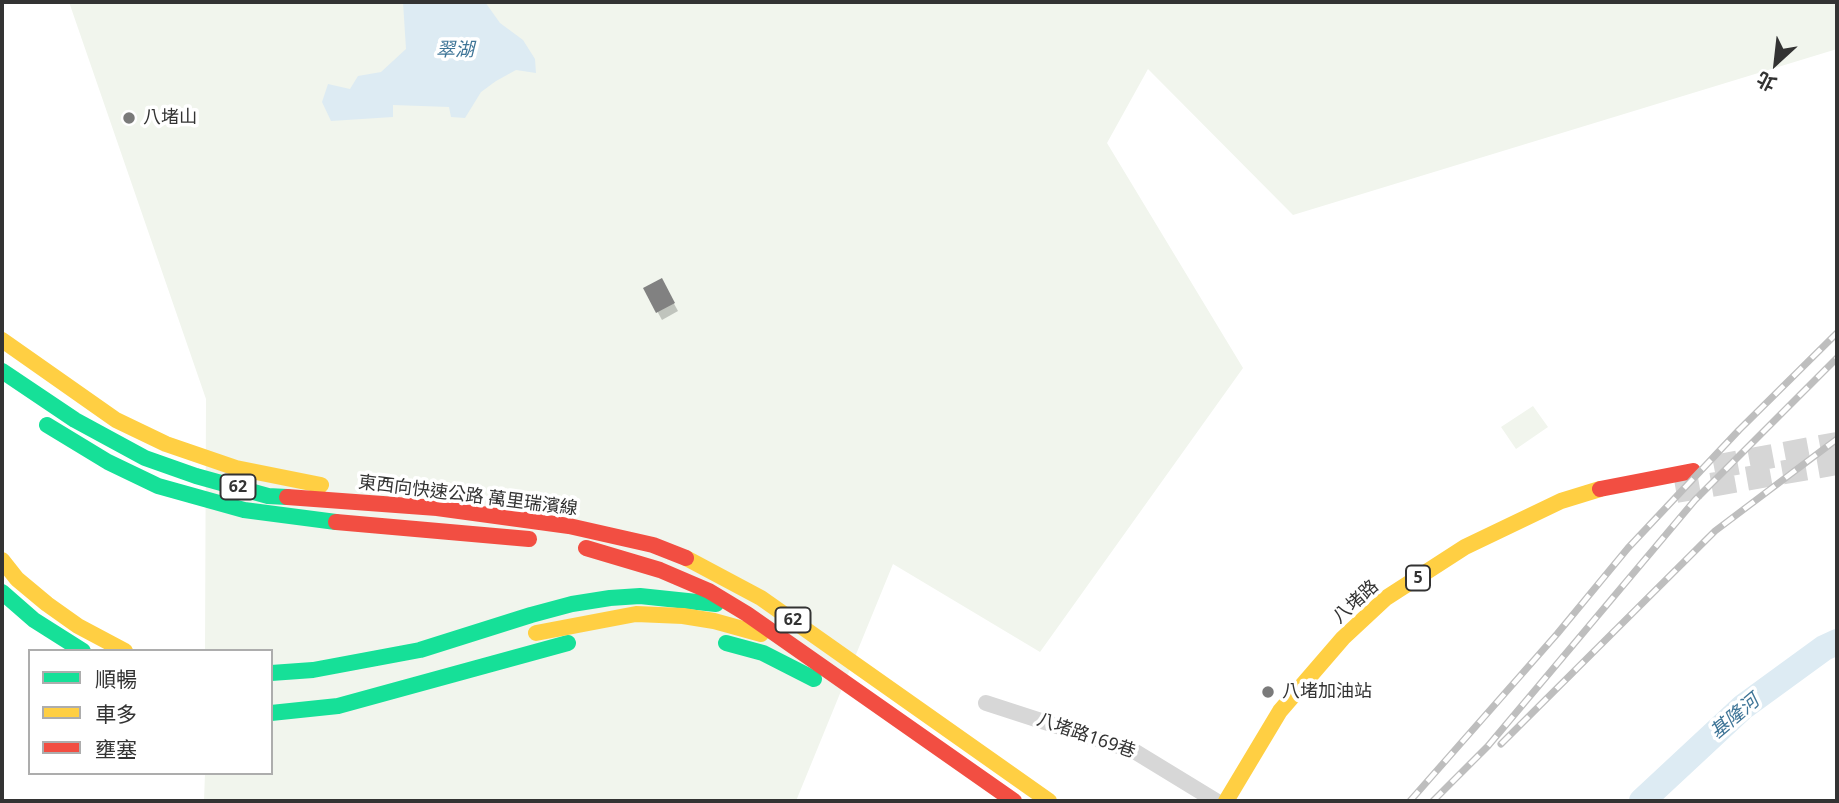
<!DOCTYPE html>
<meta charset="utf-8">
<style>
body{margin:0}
#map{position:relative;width:1839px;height:803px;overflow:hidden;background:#fff;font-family:"Noto Sans","Noto Sans TC",sans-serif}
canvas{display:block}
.frame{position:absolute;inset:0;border:4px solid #333;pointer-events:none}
.legend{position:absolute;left:28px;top:649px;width:245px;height:126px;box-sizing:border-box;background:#fff;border:2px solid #adadad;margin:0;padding:9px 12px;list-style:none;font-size:21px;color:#333}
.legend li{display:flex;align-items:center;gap:14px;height:35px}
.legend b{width:35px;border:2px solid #adadad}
.north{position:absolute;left:1741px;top:28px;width:70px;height:70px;-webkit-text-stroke:5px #fff;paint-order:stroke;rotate:207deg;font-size:19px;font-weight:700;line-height:28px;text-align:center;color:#333}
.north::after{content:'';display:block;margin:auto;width:24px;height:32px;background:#333;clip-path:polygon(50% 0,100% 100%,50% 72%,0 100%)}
</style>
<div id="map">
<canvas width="1839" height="803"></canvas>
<div class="frame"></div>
<ul class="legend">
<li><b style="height:9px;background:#16e098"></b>順暢</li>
<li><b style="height:9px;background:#ffcf43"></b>車多</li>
<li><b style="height:9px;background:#f24e42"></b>壅塞</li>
</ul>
<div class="north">北</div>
</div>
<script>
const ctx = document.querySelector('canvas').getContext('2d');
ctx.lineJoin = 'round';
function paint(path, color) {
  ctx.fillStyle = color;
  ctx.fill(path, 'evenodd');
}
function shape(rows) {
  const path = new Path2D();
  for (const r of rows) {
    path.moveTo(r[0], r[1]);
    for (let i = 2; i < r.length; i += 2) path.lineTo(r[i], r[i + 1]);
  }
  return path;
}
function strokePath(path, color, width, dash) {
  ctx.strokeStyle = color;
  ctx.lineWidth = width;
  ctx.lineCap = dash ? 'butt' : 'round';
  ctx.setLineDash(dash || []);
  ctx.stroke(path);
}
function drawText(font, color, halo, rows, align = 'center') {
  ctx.font = font + ' "Noto Sans","Noto Sans TC",sans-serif';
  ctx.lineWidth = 7;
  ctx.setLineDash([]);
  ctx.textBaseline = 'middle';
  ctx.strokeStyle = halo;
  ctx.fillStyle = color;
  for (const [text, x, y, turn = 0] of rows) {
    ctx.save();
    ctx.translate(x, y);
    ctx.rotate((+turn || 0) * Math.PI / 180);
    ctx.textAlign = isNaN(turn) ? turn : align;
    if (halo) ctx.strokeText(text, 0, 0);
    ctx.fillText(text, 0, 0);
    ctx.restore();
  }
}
paint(shape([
 [69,2,1837,2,1837,49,1293,215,1148,69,1107,143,1243,368,1040,652,893,564,796,801,204,801,205,773,271,773,271,651,205,651,206,399],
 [1533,406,1548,427,1516,449,1501,427]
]), '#f1f5ed');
paint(shape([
 [403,2,485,2,500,23,523,40,535,59,536,73,516,70,496,81,481,92,465,118,451,117,449,107,393,105,393,117,331,121,322,102,328,84,350,89,358,76,381,72,406,49]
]), '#ddebf3');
paint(shape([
 [661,280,678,311,662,320,645,289]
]), '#0003');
strokePath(shape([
 [1642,801,1743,707,1824,648,1837,642]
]), '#ddebf3', 26);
paint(shape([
 [662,278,675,303,656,313,643,288]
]), '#818181');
strokePath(shape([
 [1714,467,1837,444],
 [1676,491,1837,463]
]), '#d6d6d6', 24, [24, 12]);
strokePath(shape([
 [986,703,1134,751,1216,801]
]), '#d7d7d7', 16);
strokePath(shape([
 [2,371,75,420,145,458,196,476,268,496,287,497],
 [47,425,108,462,158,486,244,510,336,522],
 [2,592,34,620,83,651],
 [726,643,763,653,814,679],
 [271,673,313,670,420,650,531,615,572,604,610,598,640,596,716,604],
 [271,713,338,706,568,643]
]), '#16e098', 16);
strokePath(shape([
 [2,340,116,420,166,444,236,468,321,485],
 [686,558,761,598,1049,801],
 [2,560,17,579,47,604,78,626,125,651],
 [536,633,636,614,683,616,714,621,761,634],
 [1226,801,1280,711,1343,638,1386,598,1465,547,1561,501,1600,489]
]), '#ffcf43', 16);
strokePath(shape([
 [1600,489,1693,471],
 [287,497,437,508,569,526,653,545,686,558],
 [336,522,529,539],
 [586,548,660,570,709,591,747,614,1014,801]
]), '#f24e42', 16);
const rail = shape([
 [1501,744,1715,531,1837,439],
 [1410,801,1557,634,1628,548,1739,430,1837,333],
 [1433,801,1488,746,1695,500,1837,358]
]);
strokePath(rail, '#bebebe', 7);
strokePath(rail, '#fff', 4.5, [13]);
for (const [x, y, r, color] of [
 [129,118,7,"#7a7a7a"],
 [1268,692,7,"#7a7a7a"]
]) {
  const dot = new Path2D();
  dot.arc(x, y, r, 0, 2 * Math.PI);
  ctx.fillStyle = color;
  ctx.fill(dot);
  strokePath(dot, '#fff', 2.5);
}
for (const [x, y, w] of [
 [238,487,35],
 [1418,578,24],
 [793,620,35]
]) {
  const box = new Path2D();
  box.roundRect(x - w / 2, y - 12.5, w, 25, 5);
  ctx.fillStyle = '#fff';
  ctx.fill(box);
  strokePath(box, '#333', 2);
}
drawText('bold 16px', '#333', null, [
 ["62",238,487],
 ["5",1418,578],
 ["62",793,620]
]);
drawText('18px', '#333', '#fff', [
 ["八堵山",143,118],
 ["八堵加油站",1282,692]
], 'left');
drawText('18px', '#333', '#fff', [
 ["東西向快速公路 萬里瑞濱線",468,496,7],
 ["八堵路",1356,602,-42],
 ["八堵路169巷",1086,736,19]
]);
drawText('italic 19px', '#3f7597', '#fff', [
 ["翠湖",455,51],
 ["基隆河",1735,717,-40]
]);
</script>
